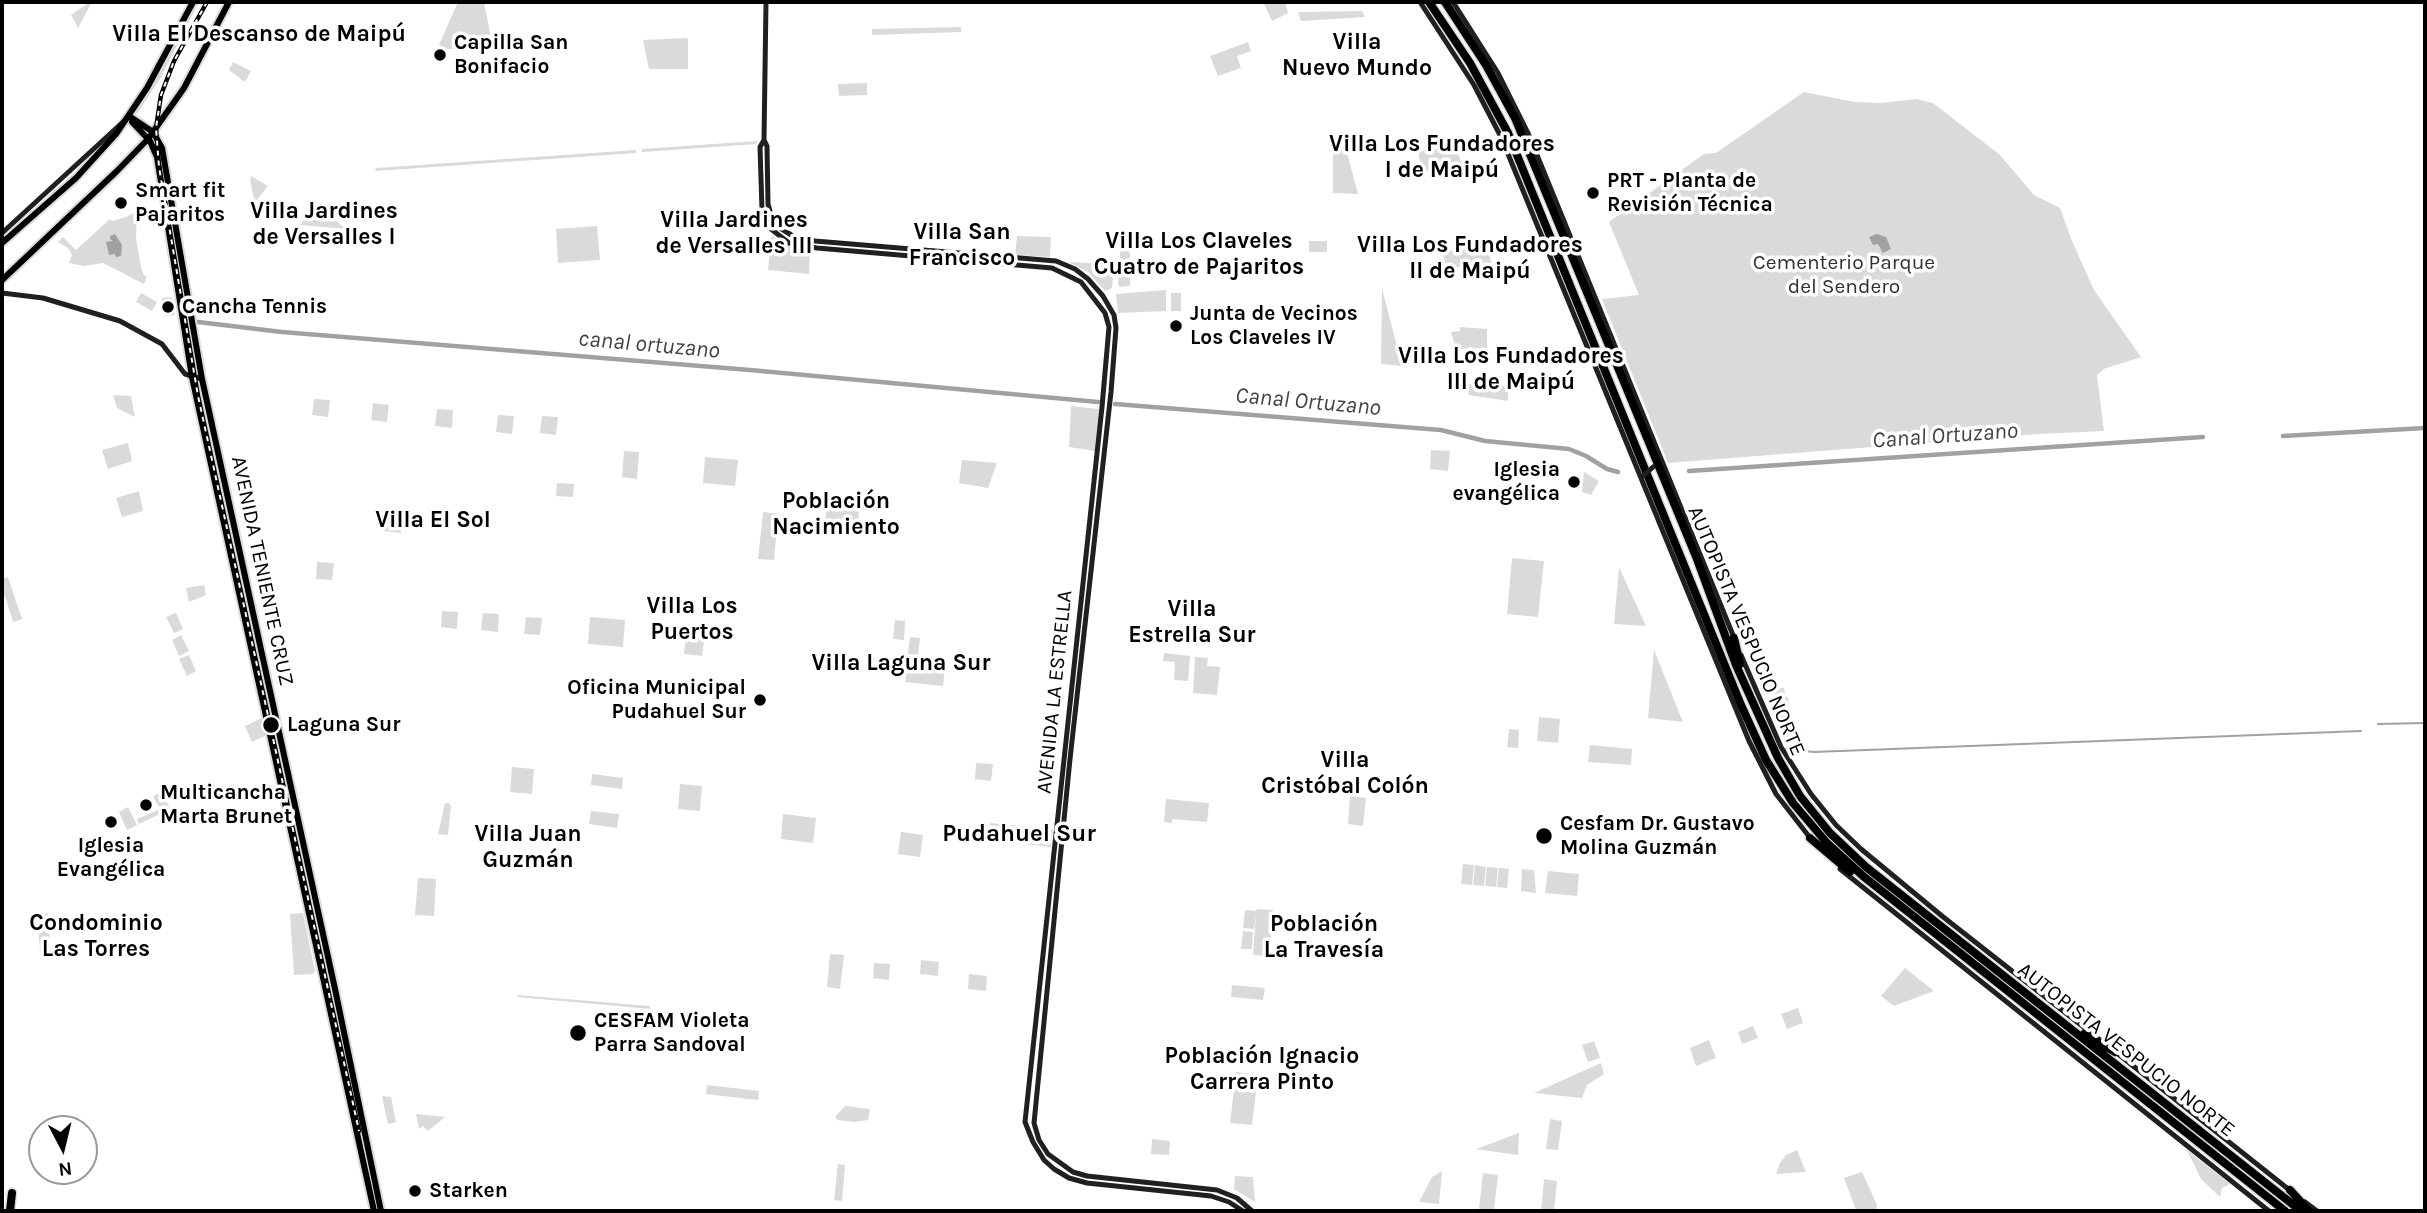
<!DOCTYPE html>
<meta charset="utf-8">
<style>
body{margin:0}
#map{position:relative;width:2427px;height:1213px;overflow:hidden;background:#fff;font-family:Karla,sans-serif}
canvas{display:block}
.frame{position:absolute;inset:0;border:4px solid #000;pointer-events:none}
.north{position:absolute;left:28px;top:1115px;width:70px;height:70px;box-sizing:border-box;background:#fff;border:2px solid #999;border-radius:50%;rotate:173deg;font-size:19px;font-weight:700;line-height:28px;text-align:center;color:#000}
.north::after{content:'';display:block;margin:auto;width:24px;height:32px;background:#000;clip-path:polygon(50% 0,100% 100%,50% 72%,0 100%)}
</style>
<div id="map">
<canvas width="2427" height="1213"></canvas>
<div class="frame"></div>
<div class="north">N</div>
</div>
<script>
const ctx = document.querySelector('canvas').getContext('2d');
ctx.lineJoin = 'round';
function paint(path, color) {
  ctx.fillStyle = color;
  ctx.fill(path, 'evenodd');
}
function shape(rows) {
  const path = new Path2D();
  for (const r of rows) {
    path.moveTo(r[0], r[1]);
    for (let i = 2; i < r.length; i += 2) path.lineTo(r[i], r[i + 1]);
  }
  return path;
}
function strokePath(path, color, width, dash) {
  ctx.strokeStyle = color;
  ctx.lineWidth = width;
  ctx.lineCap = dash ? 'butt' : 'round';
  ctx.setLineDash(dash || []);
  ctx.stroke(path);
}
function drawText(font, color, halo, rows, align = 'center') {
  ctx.font = font + ' Karla,sans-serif';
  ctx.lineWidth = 7;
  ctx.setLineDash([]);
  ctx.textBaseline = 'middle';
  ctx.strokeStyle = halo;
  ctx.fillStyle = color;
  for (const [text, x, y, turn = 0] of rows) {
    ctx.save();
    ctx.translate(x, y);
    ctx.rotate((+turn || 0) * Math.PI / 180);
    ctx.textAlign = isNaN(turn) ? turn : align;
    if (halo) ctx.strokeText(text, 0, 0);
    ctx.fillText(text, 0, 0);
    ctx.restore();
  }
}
paint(shape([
 [90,2,92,2,78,28,71,15],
 [195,2,199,2,160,79,137,114,136,113,149,92],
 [458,2,484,2,492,43,490,46,448,49,439,45],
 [1263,2,1285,2,1288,13,1272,21],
 [1362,11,1365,17,1301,21,1298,12],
 [961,27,961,32,872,35,872,29],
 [686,38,688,39,688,69,649,69,643,40],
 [1248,42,1251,51,1237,56,1241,68,1218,76,1210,56],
 [233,62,251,71,245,82,229,70],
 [867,83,867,95,839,96,838,84],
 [1804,92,1855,102,1881,103,1916,99,1933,103,2000,155,2034,195,2060,208,2072,241,2094,290,2141,357,2104,369,2097,375,2104,431,2038,434,1668,463,1602,299,1639,295,1609,222,1704,154,1716,153],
 [757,141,756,144,642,152,642,149],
 [1345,145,1358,194,1333,193,1333,146],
 [1451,148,1458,153,1463,168,1427,171,1421,169,1418,151],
 [636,150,636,153,375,171,376,168],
 [251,176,268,186,255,202,250,181],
 [316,204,346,229,300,225],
 [137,211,136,239,141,267,144,276,147,276,144,284,103,263,84,266,69,263,72,255,68,248,58,242,63,237,76,250,110,219,112,221,126,217],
 [597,226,600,260,558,263,556,229],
 [1121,235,1130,235,1130,286,1120,287,1118,284],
 [771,236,791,246,810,249,809,274,768,270],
 [1017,236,1051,237,1050,257,1015,255],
 [1309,241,1327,241,1327,252,1309,252],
 [1487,249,1493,267,1449,267,1446,265,1443,254,1445,251],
 [1068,262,1114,264,1112,288,1105,291,1088,272],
 [1382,289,1402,365,1401,366,1381,364],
 [1166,290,1166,311,1118,313,1116,294],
 [141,293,157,302,152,311,136,302],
 [1171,293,1181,293,1181,311,1171,311],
 [172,297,175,315,165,316,162,298],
 [1460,327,1487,329,1487,348,1456,349,1451,332,1460,331],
 [1466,384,1508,386,1508,401,1469,395],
 [113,395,131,396,135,417,117,408],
 [314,399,330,400,328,417,312,415],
 [373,403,389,405,387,422,371,420],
 [1071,406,1099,409,1095,451,1069,447],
 [437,409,453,410,452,428,435,426],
 [498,415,514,416,512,434,496,432],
 [542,416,558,417,556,435,540,433],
 [128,443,132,461,108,469,102,450],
 [1431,450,1450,451,1448,471,1430,469],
 [624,451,639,452,637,479,622,477],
 [705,457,738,460,735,486,703,483],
 [962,460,997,463,988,488,959,483],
 [1584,472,1599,481,1591,495,1582,492],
 [557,483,574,484,573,497,556,496],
 [139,491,143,511,122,517,116,498],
 [827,501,860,504,857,532,845,531,845,525,825,523],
 [763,512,778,514,774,560,758,559],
 [385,515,402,516,401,533,384,531],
 [1512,558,1544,561,1538,617,1507,614],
 [317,562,334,563,332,580,316,579],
 [1619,567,1646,626,1614,624],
 [8,577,22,619,13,622,5,596,2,597,2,579],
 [204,585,206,595,189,602,186,588],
 [442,611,458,612,457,629,441,627],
 [176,613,183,629,174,633,166,617],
 [483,613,499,614,498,632,481,630],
 [526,617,542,618,540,635,524,634],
 [590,617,625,620,623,647,588,644],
 [895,620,905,621,904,640,893,639],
 [687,624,706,626,702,656,684,654],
 [181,635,189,651,179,656,172,640],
 [910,637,920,638,918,655,908,654],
 [1654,650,1683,722,1648,718],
 [1164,653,1190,656,1188,681,1174,680,1175,662,1163,661],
 [189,655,196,671,187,676,179,659],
 [1195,657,1208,658,1207,666,1220,667,1217,695,1193,693],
 [907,662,945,667,943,686,905,682],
 [1784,688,1785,696,1788,698,1790,722,1792,722,1793,734,1802,734,1803,741,1785,742,1771,712,1778,711,1777,694,1774,694,1773,689],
 [1539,717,1560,719,1558,743,1537,741],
 [262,718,267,735,252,742,245,726],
 [1509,729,1519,730,1518,748,1507,747],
 [1590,745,1632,749,1631,765,1588,762],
 [976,763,993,764,991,781,975,779],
 [512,767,534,769,532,794,510,792],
 [592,774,623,778,622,789,591,785],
 [680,784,702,786,700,811,678,809],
 [162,792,170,809,139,824,137,819,160,809,153,796],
 [1350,796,1366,798,1363,826,1348,824],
 [1166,799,1209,803,1207,822,1172,819,1172,823,1164,822],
 [445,803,449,803,451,806,448,835,438,834],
 [128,807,137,825,127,830,119,812],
 [591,811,619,814,617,828,589,824],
 [783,814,816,818,813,843,781,839],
 [990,823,1053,829,1051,847,989,840],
 [901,832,923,835,920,857,898,854],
 [1463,864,1474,865,1472,885,1461,884],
 [1475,865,1486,867,1484,886,1473,885],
 [1487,867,1498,868,1496,887,1485,886],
 [1499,868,1509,869,1507,888,1497,887],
 [1522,869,1534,870,1536,893,1521,891],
 [1548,871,1579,874,1577,896,1545,893],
 [418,878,436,879,434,916,415,915],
 [1257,909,1273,910,1269,956,1253,955,1256,913,1254,929,1243,928,1245,910,1256,911],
 [48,913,51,958,41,959,37,918],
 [303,913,315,971,313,974,294,975,290,914],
 [1243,931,1253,932,1252,949,1241,949],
 [830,954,844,955,840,989,827,987],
 [921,960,939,962,938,976,920,974],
 [874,963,890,964,889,980,873,978],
 [1905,968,1934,991,1894,1006,1881,996],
 [969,974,987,976,986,991,968,989],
 [1232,985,1265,988,1263,1000,1231,997],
 [517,995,650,1006,650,1009,518,997],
 [1798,1008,1803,1023,1787,1029,1781,1014],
 [1753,1026,1758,1038,1742,1044,1738,1032],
 [1709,1040,1716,1058,1696,1066,1690,1048],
 [1594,1041,1600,1058,1588,1062,1582,1045],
 [1601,1063,1604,1074,1587,1085,1582,1098,1534,1093],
 [1236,1072,1258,1075,1252,1125,1230,1123],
 [707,1085,759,1091,758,1100,706,1094],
 [382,1096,391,1097,396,1122,388,1124],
 [845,1106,870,1109,868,1120,855,1122,837,1120,835,1117],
 [416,1114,445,1117,428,1131,423,1126,419,1129],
 [1550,1119,1562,1121,1558,1150,1546,1149],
 [1519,1133,1518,1155,1476,1149],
 [1152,1139,1170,1141,1169,1155,1151,1154],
 [1797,1150,1806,1172,1776,1174,1780,1163,1786,1155],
 [2187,1150,2230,1184,2222,1188,2220,1197,2201,1179],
 [838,1164,845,1165,842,1201,834,1200],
 [1442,1171,1439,1204,1419,1202,1432,1177],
 [1862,1172,1877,1205,1876,1211,1856,1210,1844,1178],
 [1483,1173,1498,1175,1494,1210,1479,1209],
 [1235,1176,1253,1177,1255,1202,1234,1189],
 [1544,1179,1557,1181,1554,1211,1541,1211]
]), '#dadada');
paint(shape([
 [115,234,122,245,121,256,116,257,115,254,109,255,106,242,113,241,110,239,110,236],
 [1877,234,1886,237,1891,249,1883,253,1878,244,1873,245,1869,237]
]), '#a1a1a1');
strokePath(shape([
 [2378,724,2425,723],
 [1786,749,1814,752,2361,731]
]), '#a1a1a1', 2);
strokePath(shape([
 [198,322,282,332,750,370,1098,402],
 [1115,404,1441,430,1485,441,1569,449,1586,456,1607,469,1618,472],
 [2283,436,2425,428],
 [1689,471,2203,437]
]), '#a1a1a1', 4.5);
const primary = shape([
 [129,116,153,132,162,148,202,379,335,989,381,1211],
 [132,122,150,141,157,157,192,377,374,1211],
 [2,243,76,178,116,134,147,88,193,2],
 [2,280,117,171,148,139,184,88,229,2]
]);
const highway = shape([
 [1429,2,1470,63,1508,133,1741,705,1766,760,1793,803,1827,843,1863,876,2285,1211],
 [1445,2,1486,65,1515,118,1697,559,1736,665,1778,758,1800,796,1830,833,1866,867,2301,1211],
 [1734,638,1740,664],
 [1810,838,1850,872],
 [2084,1034,2115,1052],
 [2290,1190,2309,1211],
 [10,1211,12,1193]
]);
strokePath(primary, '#dbdbdb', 10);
strokePath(highway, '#dbdbdb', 11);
strokePath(shape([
 [766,2,764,140,767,146,768,204,771,215,780,228,793,236,815,241,1056,261,1075,269,1088,279,1103,296,1114,315,1116,328,1111,392,1070,759,1034,1123,1039,1140,1048,1154,1073,1172,1087,1176,1217,1190,1237,1198,1252,1211],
 [1420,2,1474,85,1501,137,1749,741,1776,794,1811,839],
 [1453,2,1498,73,1528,133,1735,640],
 [764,140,760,147,762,210,771,229,789,243,817,248,1052,268,1081,282,1105,313,1109,327,1102,407,1025,1122,1033,1142,1044,1160,1054,1169,1069,1178,1087,1183,1211,1196,1229,1202,1243,1211],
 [2,233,123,122],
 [2,293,43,298,120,321,162,344,185,374,202,379],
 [1741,655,1781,747,1811,794,1836,825,1861,849,1942,916,2100,1040],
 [1840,869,2269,1211],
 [2113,1050,2292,1192],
 [2305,1202,2317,1211]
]), '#202020', 5);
strokePath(primary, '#000', 6);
strokePath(highway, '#000', 8);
const rail = shape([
 [207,2,174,61,161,95,156,128,159,167,198,396,359,1131]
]);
strokePath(rail, '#000', 4.5);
strokePath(rail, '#fff', 2, [5]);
strokePath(shape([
 [1643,476,1653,467]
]), '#202020', 5);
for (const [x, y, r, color] of [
 [440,55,7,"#000"],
 [1593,193,7,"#000"],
 [121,203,7,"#000"],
 [168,307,7,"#000"],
 [1176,326,7,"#000"],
 [1574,482,7,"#000"],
 [760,700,7,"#000"],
 [271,725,9,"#000"],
 [146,805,7,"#000"],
 [111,822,7,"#000"],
 [1544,836,9,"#000"],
 [578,1033,9,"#000"],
 [415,1191,7,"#000"]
]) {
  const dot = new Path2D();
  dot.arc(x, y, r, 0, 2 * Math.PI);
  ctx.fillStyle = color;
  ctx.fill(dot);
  strokePath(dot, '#fff', 2.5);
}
drawText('bold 21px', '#000', '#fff', [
 ["Capilla San",454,43],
 ["Bonifacio",454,67],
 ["PRT - Planta de",1607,181],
 ["Revisión Técnica",1607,205],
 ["Smart fit",135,191],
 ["Pajaritos",135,215],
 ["Cancha Tennis",182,307],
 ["Junta de Vecinos",1190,314],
 ["Los Claveles IV",1190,338],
 ["Iglesia",1560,470,"right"],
 ["evangélica",1560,494,"right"],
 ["Oficina Municipal",746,688,"right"],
 ["Pudahuel Sur",746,712,"right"],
 ["Laguna Sur",287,725],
 ["Multicancha",160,793],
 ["Marta Brunet",160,817],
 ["Cesfam Dr. Gustavo",1560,824],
 ["Molina Guzmán",1560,848],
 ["Iglesia",111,846,"center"],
 ["Evangélica",111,870,"center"],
 ["CESFAM Violeta",594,1021],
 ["Parra Sandoval",594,1045],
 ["Starken",429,1191]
], 'left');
drawText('21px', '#313131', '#fff', [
 ["Cementerio Parque",1844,263],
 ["del Sendero",1844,287]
]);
drawText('21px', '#000', '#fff', [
 ["AVENIDA TENIENTE CRUZ",262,571,78],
 ["AUTOPISTA VESPUCIO NORTE",1746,631,67],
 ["AVENIDA LA ESTRELLA",1055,692,-84],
 ["AUTOPISTA VESPUCIO NORTE",2126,1050,38]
]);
drawText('bold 23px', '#000', '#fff', [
 ["Villa El Descanso de Maipú",259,34],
 ["Villa",1357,42],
 ["Nuevo Mundo",1357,68],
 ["Villa Los Fundadores",1442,144],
 ["I de Maipú",1442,170],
 ["Villa Jardines",324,211],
 ["de Versalles I",324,237],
 ["Villa Jardines",734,220],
 ["de Versalles III",734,246],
 ["Villa San",962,232],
 ["Francisco",962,258],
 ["Villa Los Claveles",1199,241],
 ["Cuatro de Pajaritos",1199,267],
 ["Villa Los Fundadores",1470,245],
 ["II de Maipú",1470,271],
 ["Villa Los Fundadores",1511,356],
 ["III de Maipú",1511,382],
 ["Población",836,501],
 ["Nacimiento",836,527],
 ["Villa El Sol",433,520],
 ["Villa Los",692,606],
 ["Puertos",692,632],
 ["Villa",1192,609],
 ["Estrella Sur",1192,635],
 ["Villa Laguna Sur",901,663],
 ["Villa",1345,760],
 ["Cristóbal Colón",1345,786],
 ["Villa Juan",528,834],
 ["Guzmán",528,860],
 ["Condominio",96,923],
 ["Las Torres",96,949],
 ["Población",1324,924],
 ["La Travesía",1324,950],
 ["Población Ignacio",1262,1056],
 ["Carrera Pinto",1262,1082]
]);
drawText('italic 23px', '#424242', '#fff', [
 ["canal ortuzano",649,345,5],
 ["Canal Ortuzano",1308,402,5],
 ["Canal Ortuzano",1945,436,-4]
]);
drawText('bold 24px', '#000', '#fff', [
 ["Pudahuel Sur",1019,834]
]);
</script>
